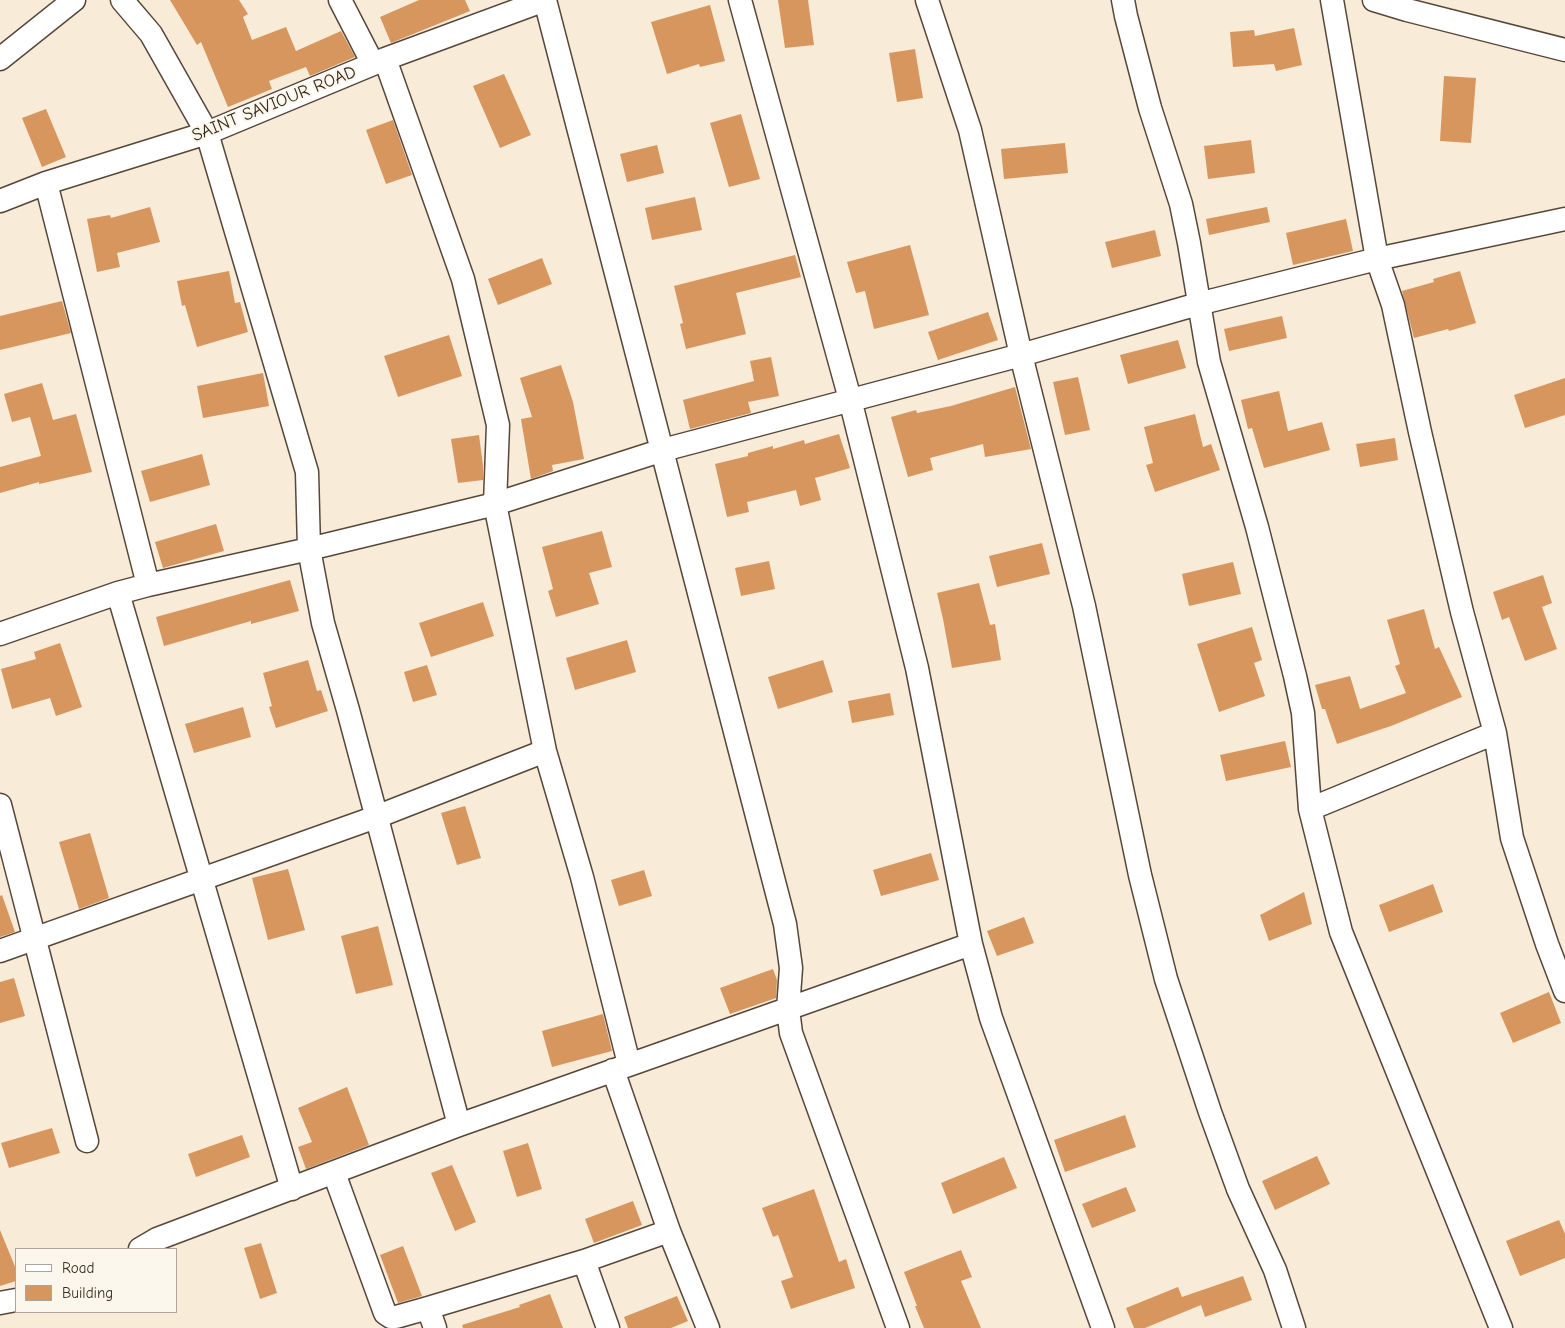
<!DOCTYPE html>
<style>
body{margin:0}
#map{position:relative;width:1565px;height:1328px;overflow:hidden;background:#f8ebd7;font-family:"Comic Neue",sans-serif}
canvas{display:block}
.legend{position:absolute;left:15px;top:1248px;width:162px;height:65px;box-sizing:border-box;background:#fbf7ec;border:1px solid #aea59a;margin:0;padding:6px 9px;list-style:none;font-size:15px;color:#3b2a1e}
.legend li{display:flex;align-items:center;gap:10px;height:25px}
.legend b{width:25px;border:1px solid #aea59a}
</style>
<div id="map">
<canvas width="1565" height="1328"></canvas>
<ul class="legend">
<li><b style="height:6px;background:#fff"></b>Road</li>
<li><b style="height:14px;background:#d7965e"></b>Building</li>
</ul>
</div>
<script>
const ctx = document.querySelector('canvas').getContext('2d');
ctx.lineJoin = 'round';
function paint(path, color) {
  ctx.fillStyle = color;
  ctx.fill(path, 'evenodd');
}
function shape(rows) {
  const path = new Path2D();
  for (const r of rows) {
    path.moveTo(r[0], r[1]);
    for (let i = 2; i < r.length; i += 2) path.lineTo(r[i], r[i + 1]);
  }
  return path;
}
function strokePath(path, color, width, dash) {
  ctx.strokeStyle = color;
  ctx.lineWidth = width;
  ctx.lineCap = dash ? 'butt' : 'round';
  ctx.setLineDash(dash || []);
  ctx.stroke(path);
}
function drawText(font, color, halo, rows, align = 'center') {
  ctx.font = font + ' "Comic Neue",sans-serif';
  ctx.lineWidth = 4.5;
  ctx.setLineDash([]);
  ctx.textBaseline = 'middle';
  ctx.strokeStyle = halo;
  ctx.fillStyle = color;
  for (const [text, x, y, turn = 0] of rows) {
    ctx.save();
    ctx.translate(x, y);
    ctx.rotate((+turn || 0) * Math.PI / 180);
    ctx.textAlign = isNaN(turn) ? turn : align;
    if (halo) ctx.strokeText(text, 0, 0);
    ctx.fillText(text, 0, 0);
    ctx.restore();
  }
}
paint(shape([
 [170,0,239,0,248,14,243,17,252,40,286,27,296,51,341,31,355,57,310,76,306,67,269,81,272,89,228,107,201,42,197,45],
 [419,0,465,0,470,11,391,43,380,17],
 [778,0,808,0,814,45,785,48],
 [710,5,725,61,700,67,699,64,667,74,651,22],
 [1294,28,1302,65,1276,71,1274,64,1233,67,1230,32,1254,30,1255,36],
 [915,49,923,98,897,102,889,53],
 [504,74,531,135,500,148,473,86],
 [1444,76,1476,78,1471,143,1440,141],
 [46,109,66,157,42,167,22,118],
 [741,114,760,179,729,187,710,123],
 [393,120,412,175,386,184,366,130],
 [1251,140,1255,173,1208,179,1204,146],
 [1065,143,1068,173,1004,179,1001,149],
 [657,145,664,173,627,182,620,154],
 [695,197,702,230,652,240,645,208],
 [150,207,160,242,117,253,120,267,97,272,87,219,110,215,111,218],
 [1267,207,1270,222,1209,235,1206,219],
 [1346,219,1353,251,1293,265,1286,233],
 [1155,230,1161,256,1112,268,1105,242],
 [910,245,929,315,874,329,865,291,856,293,847,262],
 [795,255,801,277,736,293,746,334,686,349,680,324,683,323,674,286],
 [542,258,552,284,498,305,488,279],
 [229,271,235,303,240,302,248,332,197,347,185,305,182,306,177,281],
 [1460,271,1476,323,1449,331,1448,329,1414,338,1402,291,1434,282,1433,279],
 [62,301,71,333,0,350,0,316],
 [988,312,998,340,938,360,928,332],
 [1282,316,1287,338,1229,351,1224,329],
 [449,335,462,376,398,397,384,356],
 [1178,340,1186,368,1128,384,1120,355],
 [771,357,779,396,748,402,751,413,690,429,683,400,754,381,750,361],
 [561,365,573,402,584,459,552,465,553,471,531,479,521,419,532,417,520,378],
 [263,373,269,406,203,418,197,386],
 [1078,377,1090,430,1065,435,1053,382],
 [1565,378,1565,415,1525,428,1514,395],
 [42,383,53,420,76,414,92,472,39,484,39,482,0,493,0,467,41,456,30,417,12,422,4,394],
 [1015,387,1031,449,985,457,983,444,930,458,933,470,908,477,891,417,916,410,917,413,951,406],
 [1279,391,1288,431,1322,422,1330,450,1264,468,1252,428,1248,429,1241,400],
 [1195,414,1203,447,1211,444,1220,470,1155,492,1146,465,1153,463,1144,427],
 [839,434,850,468,815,478,821,500,800,506,796,490,747,502,749,512,727,517,715,464,748,456,748,453,773,446,773,449,804,440,805,444],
 [479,435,483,466,483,480,458,483,451,439],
 [1395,438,1398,460,1360,467,1356,444],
 [202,454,210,485,150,502,141,471],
 [216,524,224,551,163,568,155,542],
 [602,531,612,567,589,573,599,604,556,617,548,591,553,589,542,547],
 [1042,543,1050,574,997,587,989,556],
 [769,561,775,589,741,596,735,568],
 [1233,562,1241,594,1189,606,1182,574],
 [1543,575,1552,603,1542,607,1557,649,1525,661,1509,617,1502,620,1493,592],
 [290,580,299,611,251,624,251,621,164,646,156,617],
 [979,583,990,625,995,624,1001,660,952,668,943,619,937,593],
 [483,602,494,636,431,657,419,623],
 [1424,609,1435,649,1439,647,1462,697,1391,726,1337,744,1325,709,1322,709,1315,685,1350,676,1360,709,1406,693,1395,666,1400,664,1387,620],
 [1252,627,1262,660,1254,663,1265,696,1219,712,1197,644],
 [627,640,636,672,575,690,566,658],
 [60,643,82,707,56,716,50,698,12,709,1,669,36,659,34,652],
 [308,660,317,691,321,690,328,711,276,728,269,707,272,706,263,673],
 [823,660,833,692,778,709,768,677],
 [427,665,437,695,413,702,404,672],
 [890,693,894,715,852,723,848,701],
 [243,707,251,737,194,753,185,724],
 [1285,741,1291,767,1226,781,1220,755],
 [465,806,481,858,457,865,441,813],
 [90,833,109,898,79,909,59,842],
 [931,853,939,880,881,896,873,870],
 [288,869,305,930,268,940,252,878],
 [644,870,652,896,619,906,611,880],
 [1433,884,1443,912,1389,932,1379,905],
 [1304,892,1312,924,1269,941,1260,915],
 [2,895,15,932,0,937,0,896],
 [1024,917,1034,943,997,956,987,931],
 [378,926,393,985,356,994,341,936],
 [773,969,777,980,776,998,730,1014,720,988],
 [14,978,25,1016,0,1023,0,982],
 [1549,992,1561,1023,1513,1043,1500,1013],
 [603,1014,612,1051,552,1067,542,1031],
 [347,1087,369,1145,306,1169,298,1147,312,1142,298,1108],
 [1125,1115,1136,1147,1065,1172,1054,1140],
 [52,1128,60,1153,9,1168,1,1143],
 [242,1135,250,1157,196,1177,188,1154],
 [528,1143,542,1189,517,1197,503,1151],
 [1317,1156,1330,1184,1275,1210,1262,1181],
 [1004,1157,1017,1188,953,1214,941,1183],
 [452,1165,476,1222,455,1231,431,1173],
 [1126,1187,1136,1211,1092,1228,1082,1204],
 [814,1189,839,1262,846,1259,855,1288,791,1309,781,1281,793,1277,778,1235,773,1237,762,1208],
 [633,1201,642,1225,594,1243,585,1219],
 [1559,1220,1565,1234,1565,1258,1520,1276,1506,1241],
 [0,1230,16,1269,16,1281,0,1286],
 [261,1243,277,1293,260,1299,244,1248],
 [403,1246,422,1296,398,1303,380,1255],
 [961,1250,972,1277,961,1281,981,1328,924,1328,915,1306,917,1306,904,1272],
 [1243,1276,1252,1300,1205,1317,1201,1305,1145,1328,1134,1328,1126,1308,1178,1287,1182,1297],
 [550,1294,563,1328,463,1328,462,1325,520,1307,519,1305],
 [677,1296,688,1321,671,1328,628,1328,624,1317]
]), '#d7965e');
const minor = shape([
 [122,0,151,34,207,133,307,472,309,549,323,623,348,710,459,1125],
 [340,0,373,64],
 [545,0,785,924,791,968,788,1009,791,1033,898,1328],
 [740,0,850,399,917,668,971,944,991,1018,1103,1328],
 [927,0,970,130,1021,355,1084,606,1140,875,1166,979,1210,1112,1238,1189,1275,1270,1294,1328],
 [1123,0,1126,16,1150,108,1181,204,1189,243,1209,362,1257,527,1295,676,1303,713,1310,809,1341,932,1501,1328],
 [1332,0,1377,259,1393,305,1420,432,1462,612,1495,733,1512,838,1547,944,1565,991],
 [1374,0,1407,10,1565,50],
 [0,59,74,0],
 [385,59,463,279,498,425,495,504,545,751,582,877,629,1064],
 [46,183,148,585],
 [0,201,46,183,207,133,385,59,545,0],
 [118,593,292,1189],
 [0,634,118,593,148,585,309,549,495,504,663,450,1021,355,1198,304,1377,259,1565,219],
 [0,805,87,1141],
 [1310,809,1495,733],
 [0,951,376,817,545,751],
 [613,1070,669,1231,708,1328],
 [334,1173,385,1313,391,1317,396,1317,428,1308,584,1261,669,1231],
 [140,1249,157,1239,459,1125,971,944],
 [584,1261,608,1328],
 [0,1303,16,1300],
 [428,1308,435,1328]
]);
strokePath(minor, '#57473a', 25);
strokePath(minor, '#fff', 22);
drawText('18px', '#3b2a1e', '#fbf7ec', [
 ["SAINT SAVIOUR ROAD",274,104,-22]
]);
</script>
